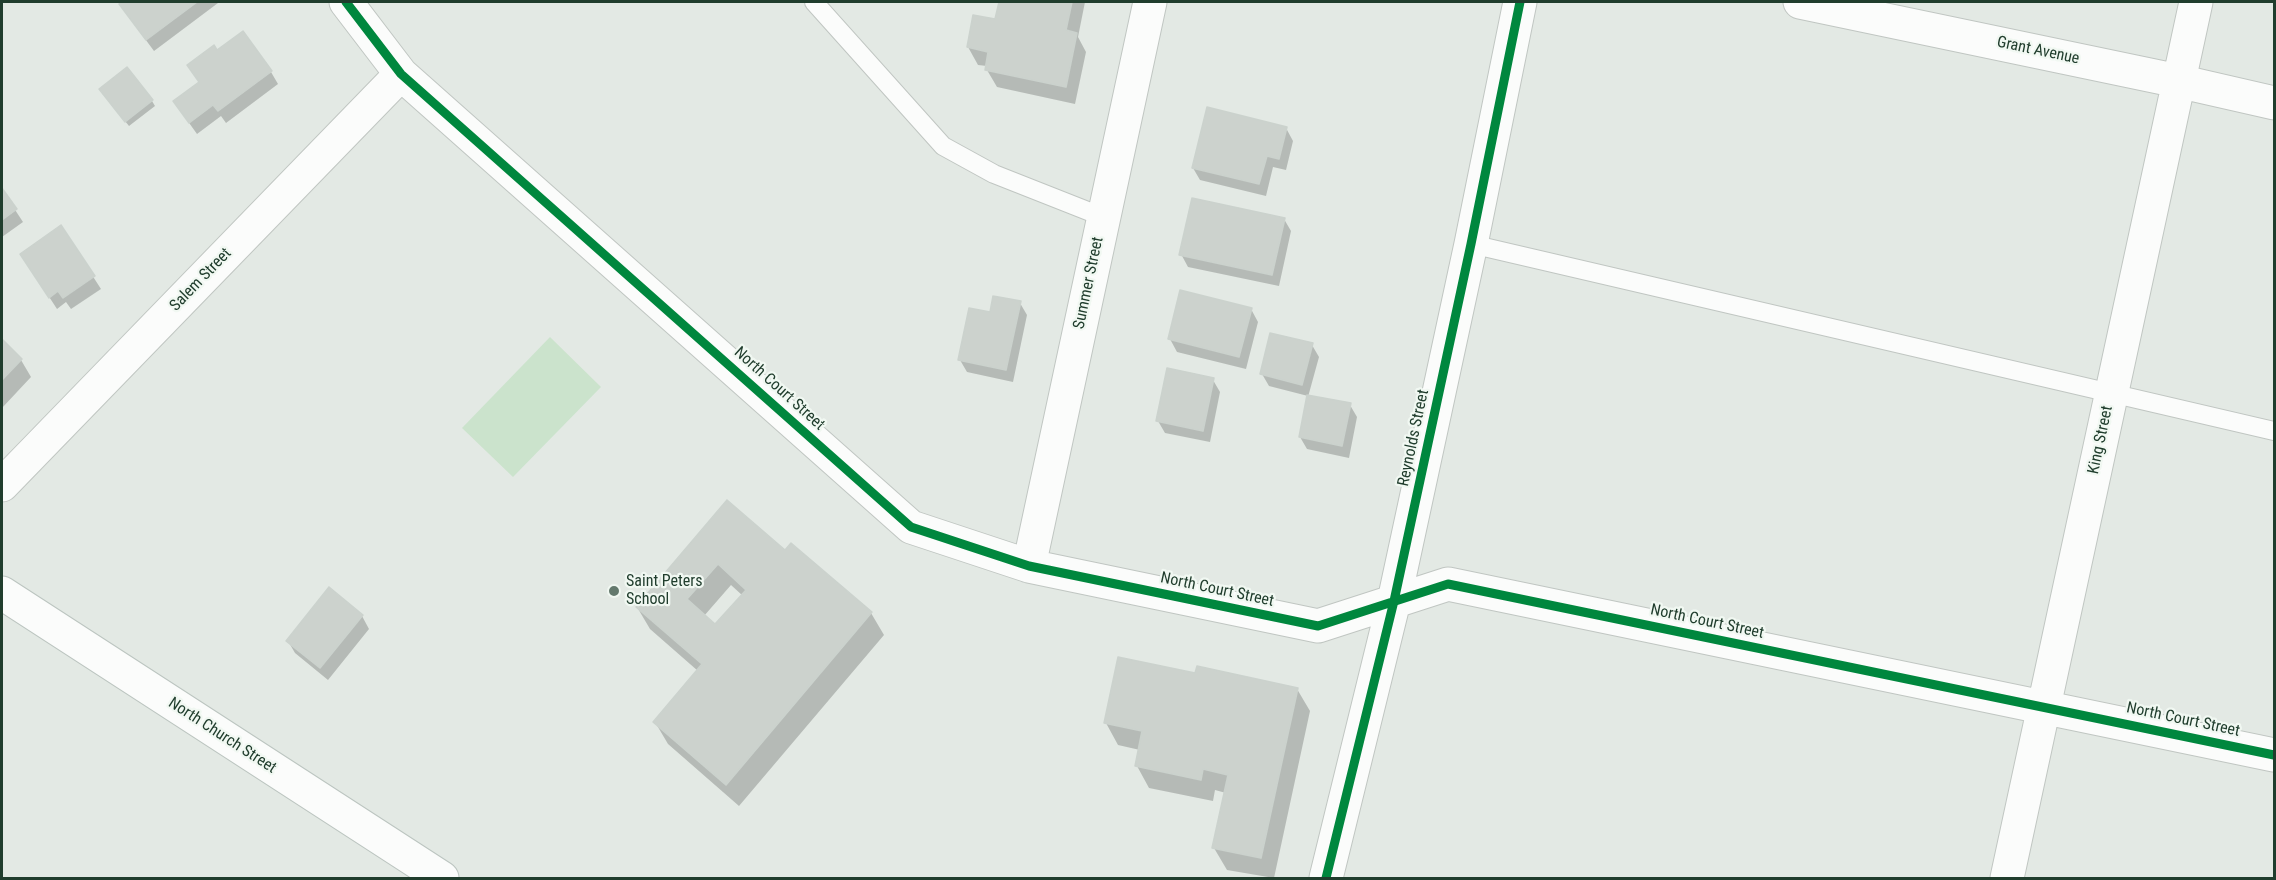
<!DOCTYPE html>
<style>
body{margin:0}
#map{position:relative;width:2276px;height:880px;overflow:hidden;background:#e3e9e4;font-family:"Roboto Condensed",sans-serif}
canvas{display:block}
.frame{position:absolute;inset:0;border:3px solid #203d2d;pointer-events:none}
</style>
<div id="map">
<canvas width="2276" height="880"></canvas>
<div class="frame"></div>
</div>
<script>
const ctx = document.querySelector('canvas').getContext('2d');
ctx.lineJoin = 'round';
function paint(path, color) {
  ctx.fillStyle = color;
  ctx.fill(path, 'evenodd');
}
function shape(rows) {
  const path = new Path2D();
  for (const r of rows) {
    path.moveTo(r[0], r[1]);
    for (let i = 2; i < r.length; i += 2) path.lineTo(r[i], r[i + 1]);
  }
  return path;
}
function strokePath(path, color, width, dash) {
  ctx.strokeStyle = color;
  ctx.lineWidth = width;
  ctx.lineCap = dash ? 'butt' : 'round';
  ctx.setLineDash(dash || []);
  ctx.stroke(path);
}
function drawText(font, color, halo, rows, align = 'center') {
  ctx.font = font + ' "Roboto Condensed",sans-serif';
  ctx.lineWidth = 4.5;
  ctx.setLineDash([]);
  ctx.textBaseline = 'middle';
  ctx.strokeStyle = halo;
  ctx.fillStyle = color;
  for (const [text, x, y, turn = 0] of rows) {
    ctx.save();
    ctx.translate(x, y);
    ctx.rotate((+turn || 0) * Math.PI / 180);
    ctx.textAlign = isNaN(turn) ? turn : align;
    if (halo) ctx.strokeText(text, 0, 0);
    ctx.fillText(text, 0, 0);
    ctx.restore();
  }
}
paint(shape([
 [550,337,601,387,513,477,462,428]
]), '#cbe3cc');
paint(shape([
 [124,2,217,2,218,3,154,51,128,16,121,4],
 [1001,2,1085,2,1078,37,1086,52,1075,104,997,87,987,70,987,66,978,65,968,47,996,21],
 [217,52,271,72,278,84,226,123,221,116,197,134,182,113,200,83,189,65],
 [104,95,152,101,155,106,129,126],
 [1286,128,1293,141,1286,170,1273,167,1266,196,1200,180,1193,168],
 [2,190,23,222,2,237],
 [1284,219,1291,231,1279,286,1188,267,1181,254],
 [61,227,101,289,71,309,66,302,57,309,29,266],
 [1020,303,1027,315,1013,382,967,372,960,360,991,314],
 [1251,309,1258,322,1246,369,1177,352,1170,339],
 [2,341,21,360,31,377,2,408],
 [1312,345,1319,357,1308,397,1350,405,1357,417,1349,458,1307,449,1300,437,1308,396,1269,386,1262,374],
 [1213,380,1220,392,1210,442,1165,433,1158,421],
 [727,502,786,553,791,545,871,613,884,635,739,806,668,744,655,722,698,671,650,629,637,607],
 [731,585,743,596,715,627,704,616],
 [329,590,362,616,369,629,328,680,295,653,288,641],
 [1196,675,1297,689,1310,711,1274,878,1227,870,1214,848,1226,793,1215,790,1213,801,1149,788,1137,766,1140,750,1118,745,1106,723]
]), '#0003');
const building = shape([
 [121,2,197,2,146,40,119,4,121,2],
 [999,2,1072,2,1066,30,1077,33,1066,87,985,70,988,52,967,47,973,15,995,19,999,2],
 [243,31,272,71,218,111,213,105,189,123,173,101,199,82,187,65,214,45,217,50,243,31],
 [127,67,153,100,125,122,99,89,127,67],
 [1207,107,1287,127,1279,159,1267,156,1259,184,1192,168,1207,107],
 [2,188,17,209,2,220,2,188],
 [1192,198,1285,218,1272,275,1179,255,1192,198],
 [61,225,95,276,63,298,58,291,49,298,20,254,61,225],
 [1180,290,1252,308,1239,357,1168,339,1180,290],
 [993,296,1021,301,1006,370,958,360,969,308,990,312,993,296],
 [1270,333,1313,343,1302,385,1260,374,1270,333],
 [2,339,22,359,2,380,2,339],
 [1167,368,1214,378,1203,431,1156,421,1167,368],
 [1307,395,1351,403,1342,446,1299,437,1307,395],
 [727,500,785,550,791,543,872,612,726,785,653,722,702,664,636,607,727,500],
 [718,564,746,590,715,624,687,599,718,564],
 [329,587,363,615,320,668,286,641,329,587],
 [1118,657,1195,673,1197,666,1298,688,1261,858,1212,848,1228,775,1203,769,1201,780,1135,766,1142,731,1104,723,1118,657]
]);
paint(building, '#ccd2cd');
strokePath(building, '#cbd2cd', 1.5);
const lane = shape([
 [814,2,943,146,994,174,1103,217],
 [1471,244,2274,431]
]);
const street = shape([
 [346,2,401,74,911,527,1029,566,1318,626,1448,584,2274,755],
 [1800,2,2178,81,2274,103],
 [2,485,401,74],
 [1029,566,1150,2],
 [1326,878,1394,601,1471,244,1520,2],
 [2007,878,2196,2]
]);
const secondary = shape([
 [2,593,442,878]
]);
strokePath(lane, '#c0c6c2', 20);
strokePath(street, '#c0c6c2', 35);
strokePath(secondary, '#bcc5c0', 35);
strokePath(lane, '#fbfcfb', 18);
strokePath(street, '#fbfcfb', 33);
strokePath(secondary, '#fbfcfb', 33);
strokePath(shape([
 [346,2,401,74,911,527,1029,566,1318,626,1448,584,2274,755],
 [1326,878,1394,601,1471,244,1520,2]
]), '#00873e', 9);
for (const [x, y, r, color] of [
 [614,591,6,"#64796d"]
]) {
  const dot = new Path2D();
  dot.arc(x, y, r, 0, 2 * Math.PI);
  ctx.fillStyle = color;
  ctx.fill(dot);
  strokePath(dot, '#f1f8f2', 2);
}
drawText('16px', '#203d2d', '#f1f8f2', [
 ["Grant Avenue",2038,51,12],
 ["Salem Street",201,280,-46],
 ["Summer Street",1089,283,-78],
 ["North Court Street",779,389,42],
 ["Reynolds Street",1414,438,-78],
 ["King Street",2101,440,-78],
 ["North Court Street",1217,590,12],
 ["North Court Street",1707,622,12],
 ["North Court Street",2183,720,12],
 ["North Church Street",222,736,33]
]);
drawText('16px', '#203d2d', '#f1f8f2', [
 ["Saint Peters",626,582],
 ["School",626,600]
], 'left');
</script>
